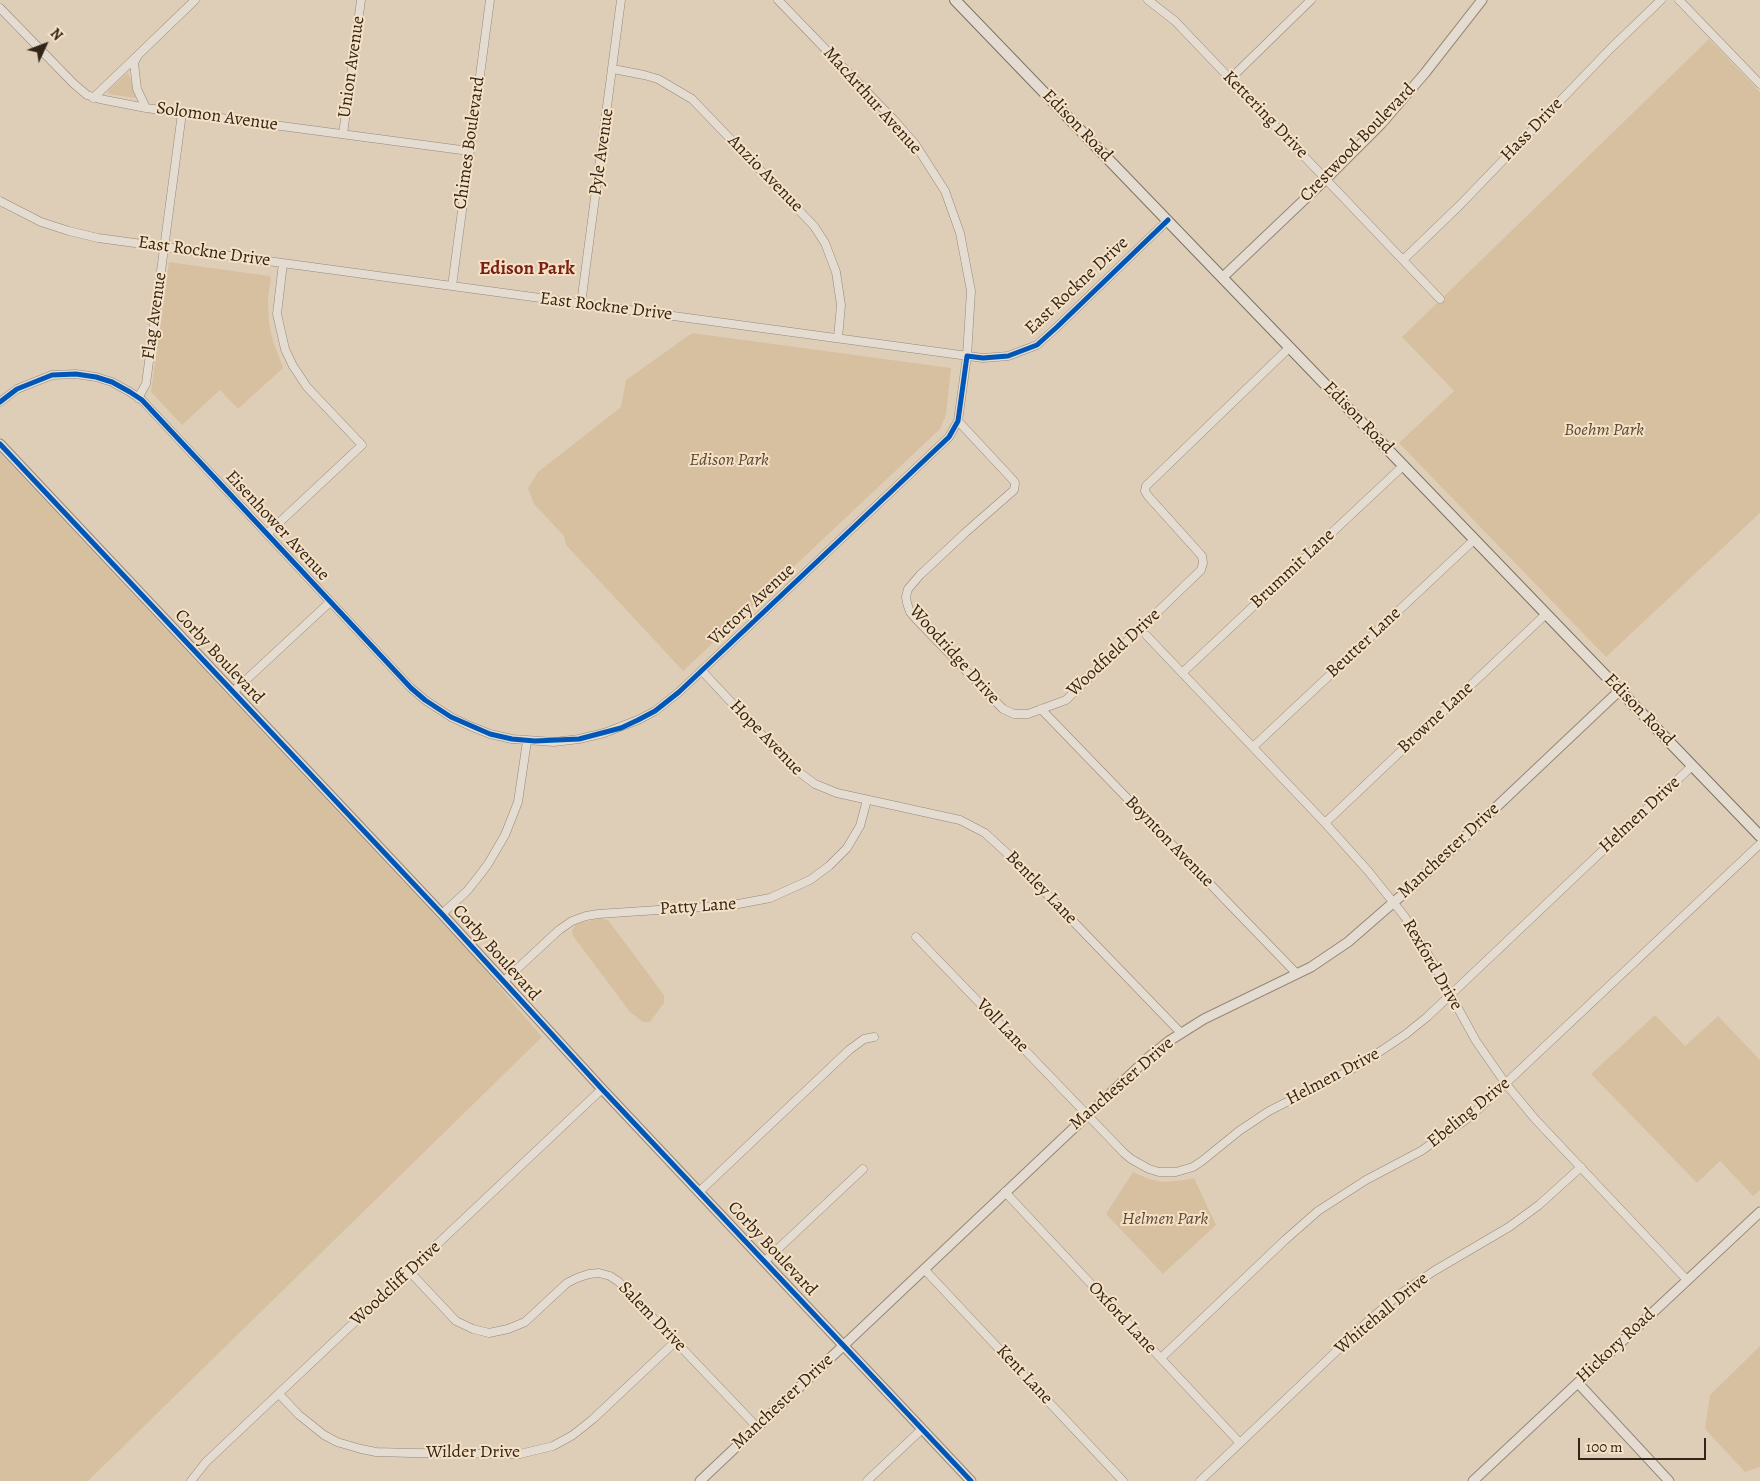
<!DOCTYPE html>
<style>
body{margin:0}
#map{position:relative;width:1760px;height:1481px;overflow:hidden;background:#dfceb7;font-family:Alegreya,serif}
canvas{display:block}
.north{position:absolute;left:20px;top:20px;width:50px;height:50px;-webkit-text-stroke:4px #f5e1c5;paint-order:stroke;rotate:47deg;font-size:14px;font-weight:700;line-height:20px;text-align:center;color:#332418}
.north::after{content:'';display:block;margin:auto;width:18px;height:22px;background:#332418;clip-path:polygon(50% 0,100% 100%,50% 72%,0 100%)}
.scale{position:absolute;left:1578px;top:1438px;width:128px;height:22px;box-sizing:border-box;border:2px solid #332418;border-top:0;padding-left:6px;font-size:15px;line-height:18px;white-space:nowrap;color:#332418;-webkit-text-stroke:4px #f5e1c5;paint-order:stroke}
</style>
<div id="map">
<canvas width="1760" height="1481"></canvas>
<div class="north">N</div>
<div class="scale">100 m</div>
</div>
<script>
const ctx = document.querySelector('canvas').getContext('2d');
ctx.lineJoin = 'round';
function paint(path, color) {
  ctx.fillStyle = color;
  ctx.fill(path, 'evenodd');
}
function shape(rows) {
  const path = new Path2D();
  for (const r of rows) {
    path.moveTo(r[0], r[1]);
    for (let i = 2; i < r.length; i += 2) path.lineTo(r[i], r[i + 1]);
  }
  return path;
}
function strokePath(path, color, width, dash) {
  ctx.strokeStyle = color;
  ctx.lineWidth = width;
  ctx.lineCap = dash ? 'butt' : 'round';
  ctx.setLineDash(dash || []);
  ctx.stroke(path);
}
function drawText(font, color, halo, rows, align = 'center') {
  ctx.font = font + ' Alegreya,serif';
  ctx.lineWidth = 4;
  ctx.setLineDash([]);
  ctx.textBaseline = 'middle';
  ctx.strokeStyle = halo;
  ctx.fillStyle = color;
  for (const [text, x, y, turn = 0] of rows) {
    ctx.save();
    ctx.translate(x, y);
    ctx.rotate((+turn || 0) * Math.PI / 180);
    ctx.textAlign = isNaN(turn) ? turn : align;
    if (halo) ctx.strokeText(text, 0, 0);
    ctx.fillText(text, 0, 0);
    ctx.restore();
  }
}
paint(shape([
 [1709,39,1760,92,1760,513,1606,657,1399,443,1454,391,1402,337],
 [128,73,137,95,135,98,108,94,109,90,126,74],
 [169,262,269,276,271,278,268,297,269,323,273,341,283,368,238,409,220,390,182,425,151,392],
 [692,333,951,368,946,415,940,429,683,671,566,545,564,536,534,504,528,488,538,472,621,407,626,380],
 [0,453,476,959,542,1037,88,1481,0,1481],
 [601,918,608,920,664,995,664,1003,650,1022,643,1022,630,1012,573,936,572,930,576,924],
 [1655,1015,1685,1046,1718,1016,1760,1060,1760,1190,1753,1196,1720,1161,1697,1183,1591,1074],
 [1133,1172,1149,1179,1164,1182,1185,1180,1194,1178,1216,1225,1163,1274,1106,1214],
 [1760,1346,1760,1467,1745,1472,1705,1429,1710,1395]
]), '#d7c0a0');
const minor = shape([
 [1148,0,1175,21,1440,299],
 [1679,0,1760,84],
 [0,8,74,84,87,95,100,99,146,108,469,151],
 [613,69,644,75,658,79,692,99,814,226,825,243,836,272,841,305,838,338],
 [1230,79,1311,0],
 [93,98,136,57],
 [146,108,137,89,134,63,138,55,195,0],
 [343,134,361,0],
 [0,201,41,222,69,231,98,238,983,358,1008,356,1037,345,1057,327,1168,220],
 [1403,260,1461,204,1611,48,1661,0],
 [452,286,490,0],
 [581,304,621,0],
 [138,398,146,384,182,113],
 [0,402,17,389,52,375,76,374,96,377,112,382,130,392,142,400,411,688,425,700,451,717,470,726,490,734,512,739,554,742,579,739,604,733,638,720,655,711,679,692,949,437,958,421,967,356,971,291,960,233,945,191,915,144,894,120,778,0],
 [958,421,1013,480,1015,483,1014,490,966,532,920,575,908,589,906,597,907,603,910,612,916,619,1003,709,1014,714,1028,714,1066,700,1201,570,1203,563,1202,556,1148,496,1145,491,1146,486,1290,347],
 [267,534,362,445,307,387,293,366,285,349,277,314,283,263],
 [1147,636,1325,823,1369,872,1405,917,1432,961,1476,1041,1506,1084,1535,1119,1687,1280],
 [702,671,792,767,815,784,837,793,960,820,985,833,1011,857,1181,1033],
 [1182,673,1404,465],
 [233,692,330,602],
 [1041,709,1297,974],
 [1253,747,1475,539],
 [1325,823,1546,614],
 [442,914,467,891,479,876,488,864,505,835,518,802,527,741],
 [916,937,1124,1153,1131,1159,1149,1169,1159,1172,1176,1172,1193,1167,1202,1161,1239,1131,1269,1111,1360,1065,1406,1034,1427,1017,1692,766],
 [504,981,559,930,572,921,586,916,598,914,733,905,770,898,810,880,829,866,847,848,860,826,867,800],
 [699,1192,849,1050,864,1039,874,1037],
 [1005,1192,1240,1443],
 [765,1261,863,1169],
 [924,1269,1123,1481],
 [409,1271,456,1321,473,1329,489,1333,508,1329,525,1322,567,1283,577,1278,589,1274,599,1273,610,1276,619,1282,757,1427],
 [1161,1358,1285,1240,1318,1211,1366,1180,1421,1151,1471,1116,1760,844],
 [279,1394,299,1415,324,1435,337,1442,361,1449,376,1452,411,1453,520,1454,553,1446,573,1435,593,1419,676,1341],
 [191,1481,206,1462,602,1089],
 [867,1481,922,1429],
 [1200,1481,1365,1324,1397,1296,1434,1271,1509,1227,1539,1205,1581,1167]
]);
const tertiary = shape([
 [1223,277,1326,179,1382,123,1425,73,1482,0],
 [0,444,442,914,602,1089,971,1481],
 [1578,1383,1669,1481],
 [700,1481,1149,1057,1169,1041,1204,1019,1311,967,1348,942,1417,882,1620,690],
 [1473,1481,1760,1212]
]);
const secondary = shape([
 [955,0,1760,836]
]);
strokePath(minor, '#94887a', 9);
strokePath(tertiary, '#94887a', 11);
strokePath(secondary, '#7b7164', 12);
strokePath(minor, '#e4dcd0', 8);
strokePath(tertiary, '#e4dcd0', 9);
strokePath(secondary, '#e4dcd0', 10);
strokePath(shape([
 [0,402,17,389,52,375,76,374,96,377,112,382,130,392,142,400,411,688,425,700,451,717,490,734,512,739,535,741,579,739,621,728,638,720,655,711,679,692,949,437,958,421,967,356,983,358,1008,356,1037,345,1057,327,1168,220],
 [0,444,442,914,602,1089,971,1481]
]), '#0057b8', 5);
drawText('18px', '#332418', '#f5e1c5', [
 ["Union Avenue",352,67,-82],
 ["MacArthur Avenue",872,101,48],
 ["Kettering Drive",1265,115,46],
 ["Solomon Avenue",217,117,8],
 ["Edison Road",1077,126,46],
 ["Hass Drive",1532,130,-46],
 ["Chimes Boulevard",470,143,-82],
 ["Crestwood Boulevard",1358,143,-46],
 ["Pyle Avenue",602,152,-82],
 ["Anzio Avenue",765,174,46],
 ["East Rockne Drive",204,252,8],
 ["East Rockne Drive",1077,286,-43],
 ["East Rockne Drive",606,307,7],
 ["Flag Avenue",155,316,-82],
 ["Edison Road",1358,418,46],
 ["Eisenhower Avenue",277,526,47],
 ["Brummit Lane",1293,569,-43],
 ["Victory Avenue",752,605,-43],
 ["Beutter Lane",1364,643,-43],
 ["Woodfield Drive",1114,653,-43],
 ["Woodridge Drive",954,655,48],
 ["Corby Boulevard",219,657,47],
 ["Edison Road",1639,710,46],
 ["Browne Lane",1436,718,-43],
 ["Hope Avenue",766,738,46],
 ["Helmen Drive",1640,815,-43],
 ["Boynton Avenue",1169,842,46],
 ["Manchester Drive",1449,851,-43],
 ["Bentley Lane",1041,888,46],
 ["Patty Lane",698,907,-4],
 ["Corby Boulevard",496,953,48],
 ["Rexford Drive",1432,965,60],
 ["Voll Lane",1002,1026,46],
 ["Helmen Drive",1333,1077,-28],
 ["Manchester Drive",1122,1084,-41],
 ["Ebeling Drive",1469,1113,-39],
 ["Corby Boulevard",772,1249,47],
 ["Woodcliff Drive",396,1284,-43],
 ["Whitehall Drive",1382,1314,-40],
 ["Salem Drive",652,1317,46],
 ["Oxford Lane",1122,1318,47],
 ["Hickory Road",1616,1346,-43],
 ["Kent Lane",1024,1375,47],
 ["Manchester Drive",783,1402,-43],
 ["Wilder Drive",473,1453]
]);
drawText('italic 18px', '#5a4836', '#f5e1c5', [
 ["Boehm Park",1604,431],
 ["Edison Park",729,461],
 ["Helmen Park",1165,1220]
]);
drawText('bold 19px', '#7a1f14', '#f5e1c5', [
 ["Edison Park",527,269]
]);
</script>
